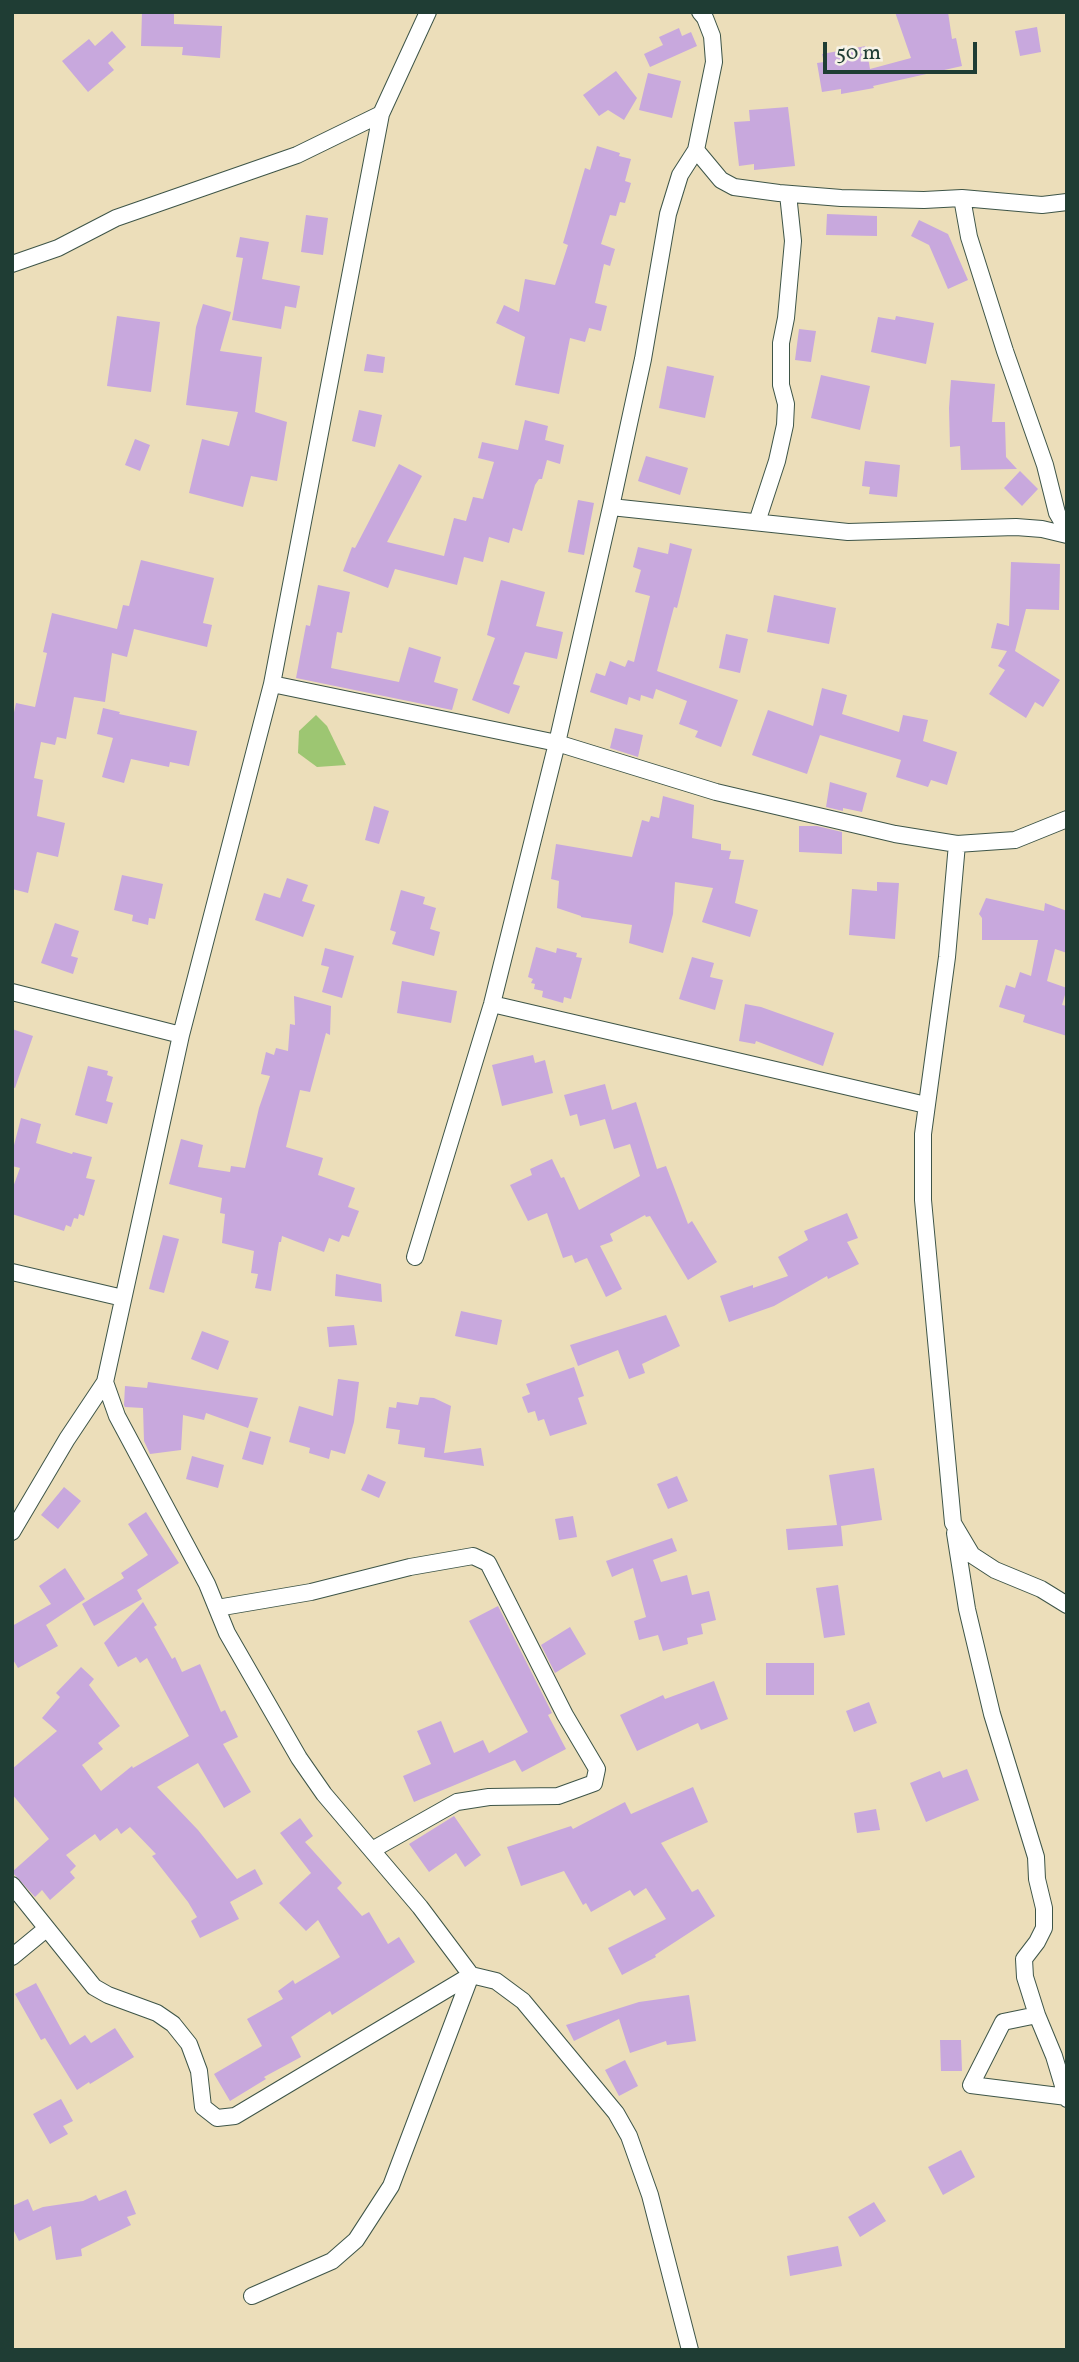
<!DOCTYPE html>
<style>
body{margin:0}
#map{position:relative;width:1079px;height:2362px;overflow:hidden;background:#ecdeba;font-family:Vollkorn,serif}
canvas{display:block}
.frame{position:absolute;inset:0;border:14px solid #1f3d34;pointer-events:none}
.scale{position:absolute;left:823px;top:42px;width:154px;height:32px;box-sizing:border-box;border:4px solid #1f3d34;border-top:0;padding-left:9px;font-size:21px;line-height:24px;white-space:nowrap;color:#1f3d34;-webkit-text-stroke:5px #f7f3e8;paint-order:stroke}
</style>
<div id="map">
<canvas width="1079" height="2362"></canvas>
<div class="frame"></div>
<div class="scale">50 m</div>
</div>
<script>
const ctx = document.querySelector('canvas').getContext('2d');
ctx.lineJoin = 'round';
function paint(path, color) {
  ctx.fillStyle = color;
  ctx.fill(path, 'evenodd');
}
function shape(rows) {
  const path = new Path2D();
  for (const r of rows) {
    path.moveTo(r[0], r[1]);
    for (let i = 2; i < r.length; i += 2) path.lineTo(r[i], r[i + 1]);
  }
  return path;
}
function strokePath(path, color, width, dash) {
  ctx.strokeStyle = color;
  ctx.lineWidth = width;
  ctx.lineCap = dash ? 'butt' : 'round';
  ctx.setLineDash(dash || []);
  ctx.stroke(path);
}
paint(shape([
 [316,715,327,726,346,765,317,767,298,753,299,731]
]), '#9dc672');
paint(shape([
 [142,12,174,12,174,24,222,26,220,58,182,55,183,47,141,46],
 [895,12,948,12,952,39,956,38,962,66,873,86,874,88,841,94,841,89,822,92,817,63,824,62,822,54,866,46,870,69,911,58],
 [1037,27,1041,52,1020,56,1015,31],
 [679,28,682,36,691,32,697,46,650,67,644,54,663,45,659,37],
 [112,31,126,47,108,63,114,70,88,92,62,61,89,39,95,46],
 [616,71,637,98,624,120,608,110,599,116,583,95],
 [648,73,681,81,672,118,639,110],
 [788,107,795,166,754,170,754,164,739,166,734,122,750,121,749,110],
 [597,146,620,153,619,156,631,159,625,181,631,183,625,203,620,202,616,216,610,215,601,244,615,249,610,266,604,264,595,303,607,306,601,331,589,328,585,342,570,338,559,394,515,385,525,337,496,323,504,305,519,312,525,279,555,285,568,245,563,243,585,168,590,170],
 [827,214,877,216,877,236,826,235],
 [306,215,328,218,323,255,301,252],
 [919,220,948,234,968,280,948,289,929,245,911,236],
 [240,237,269,242,262,279,300,286,296,308,285,306,281,329,232,320,243,258,236,257],
 [203,304,231,312,220,351,262,357,255,412,287,422,277,481,251,476,243,507,189,493,202,439,229,446,238,412,186,405,196,327],
 [117,316,160,322,151,392,107,386],
 [896,316,934,323,926,364,871,352,878,317,895,320],
 [799,329,816,331,811,362,795,360],
 [367,354,385,357,383,373,364,371],
 [667,366,714,376,705,418,659,408],
 [821,375,870,386,860,430,811,418],
 [951,380,995,384,992,422,1005,422,1006,457,1017,469,961,470,960,446,950,447,949,408],
 [359,410,382,415,375,447,352,441],
 [525,420,548,426,545,440,564,445,560,464,547,460,542,479,539,479,535,485,522,531,513,528,509,543,489,537,483,562,464,557,457,585,395,569,388,588,343,571,352,547,355,548,399,464,422,476,387,542,444,556,454,518,466,521,473,497,483,499,494,462,478,458,482,442,518,450],
 [135,439,150,445,140,471,125,465],
 [646,456,688,468,680,495,638,481],
 [865,461,900,465,897,497,869,494,870,487,862,486],
 [1020,471,1038,489,1022,506,1004,488],
 [578,500,594,503,584,555,568,552],
 [670,543,692,549,677,608,674,607,657,671,738,700,721,747,695,737,698,731,679,724,687,701,656,689,653,699,641,695,640,701,629,697,627,705,590,692,596,673,605,676,610,661,625,667,628,660,634,662,650,596,635,592,641,570,633,567,638,547,668,554],
 [141,560,214,578,203,623,212,625,207,647,134,629,127,657,112,653,105,702,74,697,66,739,57,737,55,745,41,742,34,778,43,780,37,816,65,823,58,857,37,852,28,893,12,889,12,722,16,703,35,707,47,653,43,652,52,613,117,629,123,605,129,606],
 [1011,562,1060,564,1059,610,1026,609,1015,651,1060,680,1043,707,1035,702,1026,718,989,694,1005,670,998,666,1007,651,991,648,997,623,1009,626],
 [501,580,545,592,536,626,563,632,557,659,525,652,513,684,520,686,509,714,472,700,495,638,487,635],
 [318,585,350,592,342,633,337,632,331,668,399,682,409,647,441,657,434,682,458,689,452,710,296,678,306,625,310,626],
 [774,595,836,608,829,644,767,632],
 [726,634,748,639,740,673,719,668],
 [822,688,847,695,842,714,899,732,903,715,928,720,923,741,957,752,947,785,931,780,928,787,896,777,901,760,820,735,807,774,752,755,768,710,813,726],
 [103,708,120,712,119,714,197,731,189,766,170,762,169,767,131,759,124,783,102,777,113,738,97,734],
 [615,728,643,735,638,757,610,748],
 [830,782,867,793,862,812,843,808,843,811,826,807],
 [663,796,694,805,692,838,721,844,721,850,731,851,729,859,744,860,735,903,758,910,750,937,702,922,713,888,675,882,673,914,663,953,629,943,632,925,581,917,581,916,557,908,559,881,551,879,556,844,632,857,642,820,649,822,651,816,659,818],
 [374,806,389,811,379,844,365,840],
 [799,826,817,826,842,832,842,854,799,852],
 [122,875,163,884,155,919,149,918,148,925,132,921,133,915,114,910],
 [287,878,308,885,302,901,315,905,303,937,255,920,264,893,280,898],
 [877,882,899,883,895,939,849,935,852,889,877,891],
 [401,890,425,897,423,904,436,908,430,929,440,932,434,956,392,944,396,932,390,930],
 [986,898,1044,911,1045,903,1067,911,1067,953,1055,949,1047,981,1067,988,1062,1005,1067,1006,1067,1036,1023,1022,1025,1015,999,1007,1006,985,1015,988,1020,972,1031,976,1038,940,982,940,982,918,979,914],
 [55,923,79,931,71,956,78,958,73,974,41,963],
 [536,947,556,953,557,948,577,953,576,957,582,958,571,999,564,997,563,1003,542,997,543,991,534,989,535,984,531,983,533,979,528,977],
 [325,948,354,956,342,998,322,992,329,967,321,965],
 [692,957,714,963,710,977,723,980,715,1010,679,999],
 [402,981,457,991,451,1023,397,1013],
 [294,996,331,1006,330,1035,326,1033,310,1092,300,1090,286,1147,323,1158,318,1175,355,1188,348,1207,359,1211,349,1237,342,1235,339,1242,329,1238,324,1252,282,1236,281,1242,279,1242,271,1291,255,1288,258,1274,251,1273,254,1251,222,1243,225,1214,220,1213,222,1198,169,1184,181,1139,203,1145,198,1167,230,1172,231,1166,245,1168,259,1108,270,1076,261,1074,266,1052,274,1055,276,1048,288,1051,290,1024,295,1025],
 [745,1004,761,1007,834,1033,823,1066,756,1041,755,1044,739,1041],
 [12,1029,33,1036,15,1088,12,1087],
 [533,1055,535,1063,545,1060,553,1093,502,1106,492,1065],
 [88,1066,108,1071,107,1075,113,1077,106,1101,113,1103,107,1124,75,1115],
 [605,1084,612,1110,636,1102,657,1169,666,1166,688,1224,692,1221,717,1262,688,1280,650,1216,646,1217,645,1215,610,1234,613,1241,600,1246,622,1289,606,1297,587,1258,575,1263,572,1255,563,1258,547,1213,528,1221,510,1185,532,1175,530,1169,552,1159,561,1178,564,1177,579,1210,640,1176,630,1144,614,1149,605,1119,580,1126,577,1114,570,1116,564,1095],
 [21,1118,41,1124,36,1143,72,1154,73,1152,92,1157,86,1178,95,1180,84,1216,79,1214,78,1219,74,1218,71,1227,66,1225,64,1231,12,1214,12,1190,20,1168,12,1166,12,1153],
 [847,1213,858,1238,847,1242,859,1264,828,1279,827,1276,774,1306,729,1322,720,1296,753,1285,753,1288,788,1276,778,1257,808,1240,804,1231],
 [163,1235,179,1239,164,1293,149,1289],
 [336,1274,381,1284,382,1302,335,1296],
 [461,1311,502,1320,497,1345,455,1336],
 [666,1315,680,1346,642,1364,645,1373,629,1379,618,1350,578,1366,570,1345],
 [354,1325,357,1345,329,1347,327,1327],
 [202,1331,229,1341,218,1370,191,1359],
 [574,1367,584,1396,578,1398,587,1424,550,1436,544,1419,538,1421,535,1411,528,1413,522,1397,530,1394,526,1384],
 [338,1379,359,1382,354,1422,345,1454,331,1450,329,1459,309,1453,310,1448,289,1442,299,1406,333,1416],
 [148,1382,258,1398,248,1428,206,1413,204,1420,183,1415,181,1450,150,1454,144,1441,143,1408,125,1407,124,1405,125,1386,147,1388],
 [420,1397,434,1398,451,1406,444,1453,481,1448,484,1466,424,1457,425,1448,398,1444,400,1430,386,1428,389,1407,396,1408,397,1402,418,1405],
 [250,1431,271,1437,263,1465,242,1459],
 [192,1456,224,1465,218,1488,186,1479],
 [874,1468,882,1520,841,1526,843,1546,788,1550,786,1529,837,1525,829,1475],
 [368,1474,386,1482,379,1498,361,1490],
 [677,1476,688,1501,668,1509,657,1484],
 [64,1487,81,1501,58,1529,41,1515],
 [146,1512,179,1563,137,1590,142,1599,94,1626,82,1604,124,1578,121,1573,148,1555,128,1524],
 [573,1516,577,1537,559,1540,555,1519],
 [672,1538,677,1551,653,1560,661,1582,687,1575,692,1595,709,1591,716,1620,701,1624,703,1634,687,1638,688,1644,663,1651,658,1635,639,1640,634,1621,646,1617,633,1568,612,1577,606,1561],
 [65,1568,85,1599,46,1625,58,1646,18,1668,12,1658,12,1626,51,1604,39,1586],
 [838,1585,845,1635,824,1638,816,1588],
 [143,1602,157,1625,154,1627,172,1659,175,1657,182,1672,200,1664,221,1712,225,1710,238,1737,223,1744,251,1792,224,1808,198,1763,157,1787,198,1830,237,1879,255,1869,263,1884,230,1902,239,1919,200,1938,191,1921,197,1917,188,1902,152,1856,156,1854,130,1827,121,1834,117,1828,100,1841,95,1834,66,1855,76,1866,70,1872,75,1878,50,1900,42,1890,35,1897,12,1872,49,1839,12,1794,12,1769,57,1731,42,1718,60,1697,56,1693,81,1667,94,1679,89,1685,120,1726,98,1743,103,1749,82,1765,101,1791,132,1766,133,1768,189,1736,147,1658,140,1663,136,1657,118,1667,104,1643],
 [498,1606,552,1713,548,1715,566,1749,522,1772,515,1760,414,1802,403,1776,431,1764,417,1731,441,1721,454,1753,483,1740,489,1753,528,1732,469,1621],
 [570,1627,586,1654,555,1673,541,1645],
 [766,1663,814,1663,814,1695,766,1695],
 [714,1681,728,1719,701,1730,698,1723,637,1751,620,1715,663,1695,665,1699],
 [869,1702,877,1723,854,1732,846,1711],
 [967,1769,979,1800,926,1822,910,1783,940,1771,943,1778],
 [693,1787,708,1822,661,1843,692,1892,698,1889,715,1916,655,1955,656,1957,622,1975,608,1948,666,1919,646,1888,634,1896,630,1890,591,1912,586,1903,583,1905,564,1871,521,1886,507,1847,571,1826,573,1829,625,1802,631,1814],
 [876,1809,880,1830,857,1833,854,1813],
 [454,1816,481,1855,465,1867,456,1853,429,1872,409,1844],
 [300,1818,313,1836,305,1842,342,1883,337,1888,362,1916,369,1912,388,1944,399,1937,415,1962,332,2015,330,2011,291,2037,301,2057,264,2077,266,2079,230,2101,214,2074,262,2046,247,2019,283,1999,278,1991,293,1980,295,1984,340,1957,318,1920,306,1931,279,1903,311,1873,280,1833],
 [36,1983,70,2045,85,2035,91,2043,115,2028,134,2057,90,2084,89,2082,77,2090,45,2038,41,2040,15,1994],
 [689,1995,696,2041,667,2045,666,2041,630,2053,619,2019,574,2041,566,2025,639,2002],
 [940,2040,961,2040,962,2071,941,2071],
 [625,2060,638,2086,619,2096,605,2070],
 [61,2099,73,2121,63,2126,68,2134,50,2144,33,2114],
 [961,2150,975,2177,943,2195,928,2167],
 [126,2190,136,2214,127,2217,131,2225,81,2249,82,2256,56,2260,51,2226,19,2241,12,2227,12,2206,28,2199,33,2211,43,2207,83,2201,96,2195,99,2201],
 [874,2202,886,2221,860,2237,848,2217],
 [838,2246,842,2266,790,2276,787,2256]
]), '#c8a8dd');
const minor = shape([
 [696,150,721,180,734,187,779,193,841,198,924,200,962,198,1042,205,1067,202],
 [962,198,969,237,1005,351,1045,465,1057,513,1067,530],
 [12,264,58,248,116,218,297,155,381,114],
 [611,507,848,532,1016,527,1042,529,1067,535],
 [757,522,777,461,785,425,786,404,781,385,781,343,786,318,793,241,788,194],
 [272,684,557,743,716,792,895,834,957,844,1015,840,1067,819],
 [957,844,947,957,923,1134,923,1200,953,1523,972,1555,995,1570,1041,1589,1067,1605],
 [12,992,181,1035],
 [492,1004,926,1105],
 [415,1257,492,1004,557,743,611,507,643,359,668,214,680,175,696,150,714,62,712,36,705,18,700,12],
 [12,1272,123,1298],
 [105,1382,117,1416,207,1584,227,1633,299,1758,324,1794,420,1907,471,1975,391,2186,356,2240,332,2261,252,2296],
 [12,1532,67,1439,105,1382,181,1035,272,684,381,114,428,12],
 [955,1533,967,1609,992,1714,1036,1857,1037,1879,1044,1908,1044,1928,1037,1942,1024,1959,1025,1977,1037,2015,1003,2022,971,2085,1067,2097],
 [217,1608,311,1592,410,1567,473,1556,488,1563,565,1715,597,1769,594,1783,558,1796,489,1797,457,1802,372,1850],
 [12,1885,94,1987,108,1995,157,2013,173,2024,189,2044,199,2071,203,2107,217,2118,235,2116,471,1975,496,1981,523,2001,616,2113,629,2136,650,2195,690,2350],
 [12,1957,46,1929],
 [1037,2015,1054,2056,1067,2099]
]);
strokePath(minor, '#3e5548', 18);
strokePath(minor, '#fff', 16);
</script>
